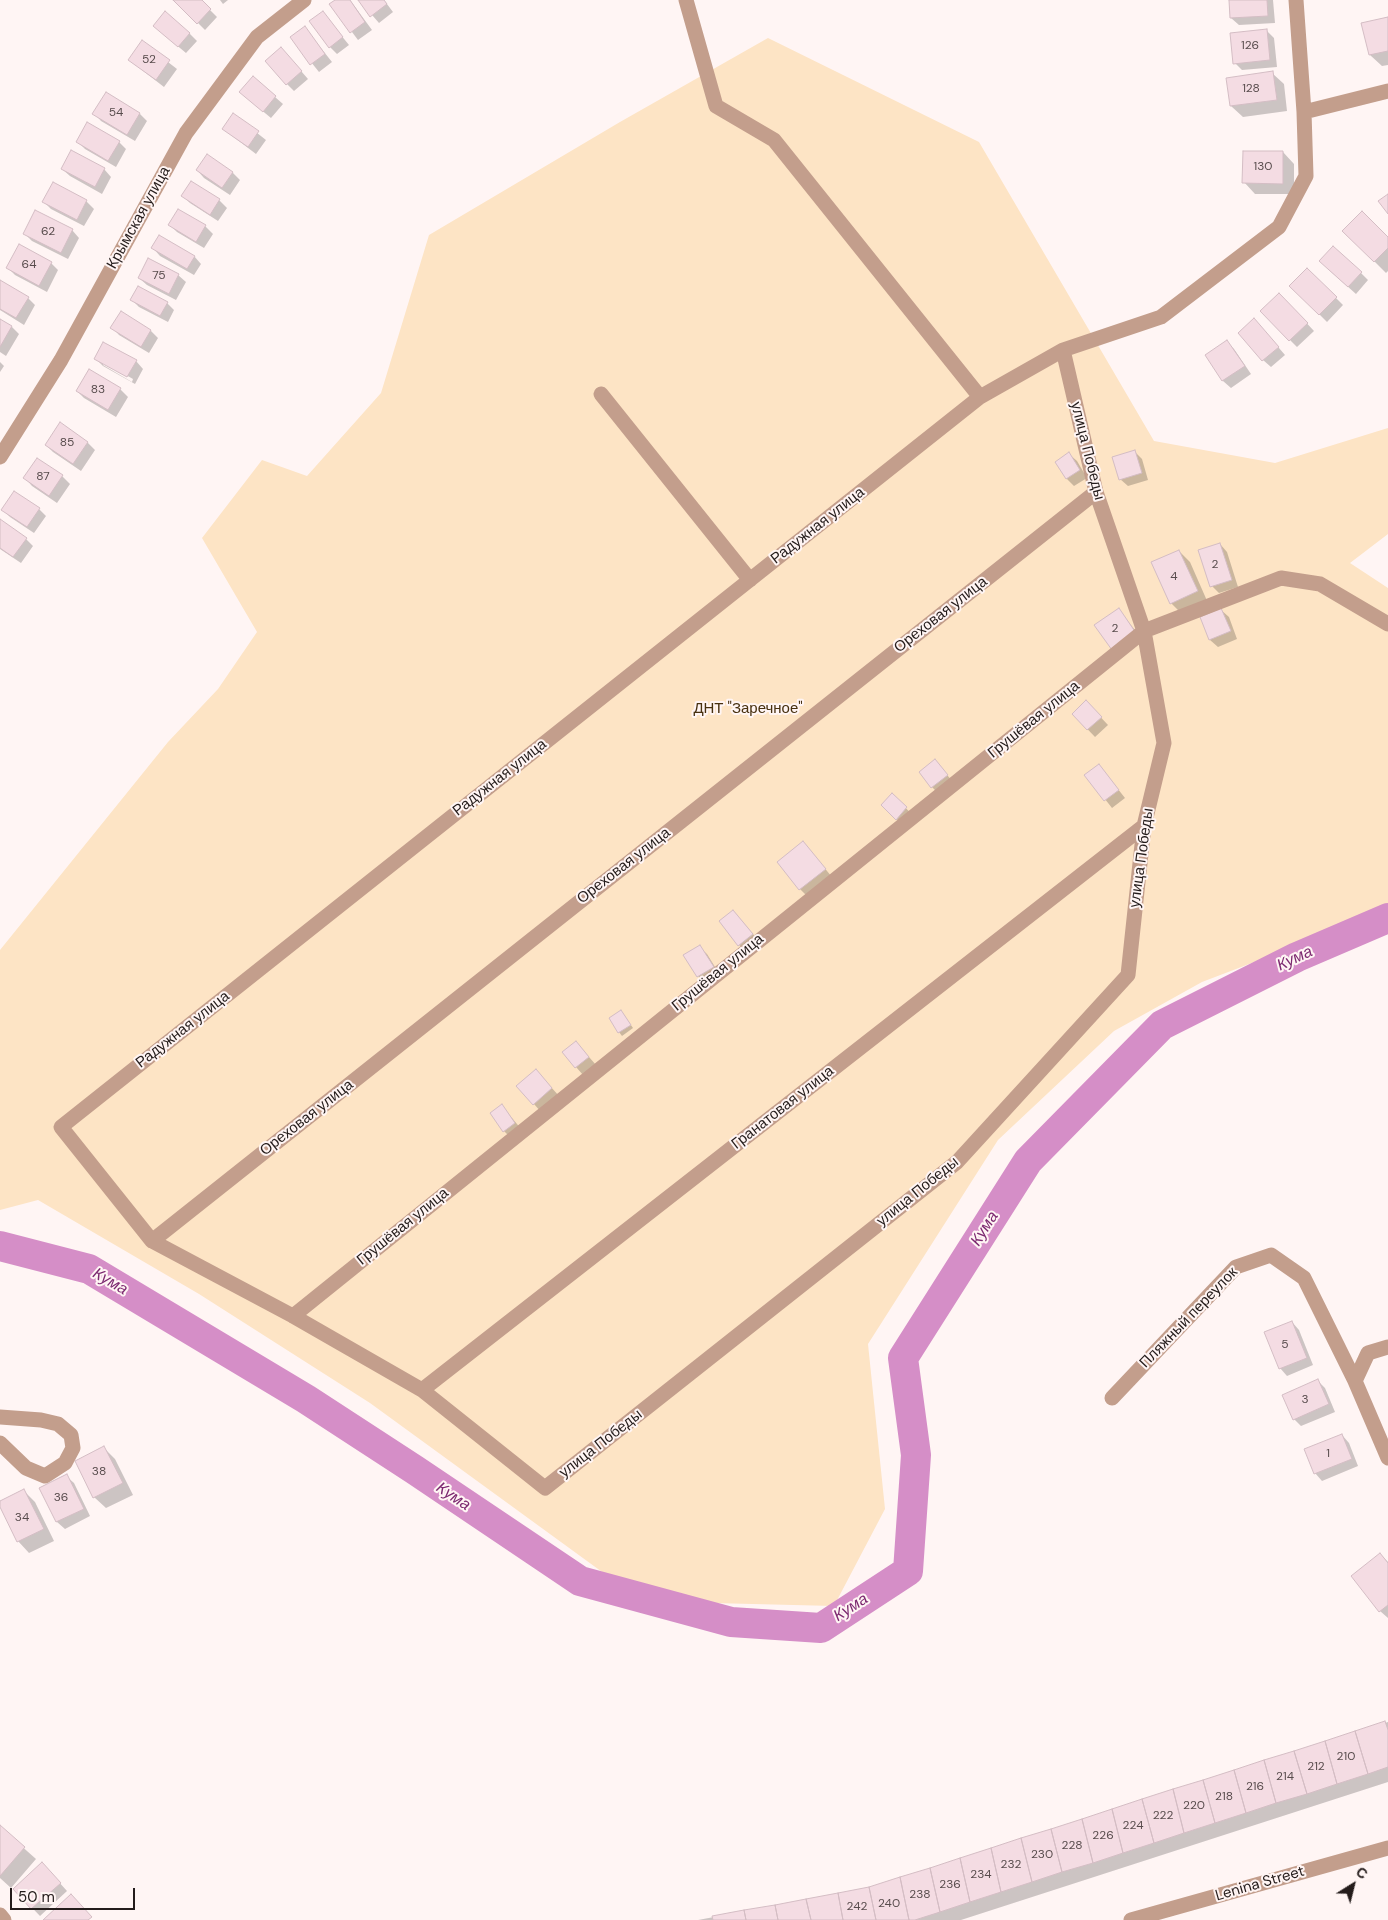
<!DOCTYPE html>
<meta charset="utf-8">
<style>
body{margin:0}
#map{position:relative;width:1388px;height:1920px;overflow:hidden;background:#fff5f4;font-family:"DM Sans",sans-serif}
canvas{display:block}
.north{position:absolute;left:1328px;top:1860px;width:50px;height:50px;-webkit-text-stroke:4px #fff5f4;paint-order:stroke;rotate:36deg;font-size:14px;font-weight:700;line-height:20px;text-align:center;color:#241c1b}
.north::after{content:'';display:block;margin:auto;width:18px;height:22px;background:#241c1b;clip-path:polygon(50% 0,100% 100%,50% 72%,0 100%)}
.scale{position:absolute;left:10px;top:1888px;width:125px;height:22px;box-sizing:border-box;border:2px solid #241c1b;border-top:0;padding-left:6px;font-size:15px;line-height:18px;white-space:nowrap;color:#241c1b;-webkit-text-stroke:4px #fff5f4;paint-order:stroke}
</style>
<div id="map">
<canvas width="1388" height="1920"></canvas>
<div class="north">С</div>
<div class="scale">50 m</div>
</div>
<script>
const ctx = document.querySelector('canvas').getContext('2d');
ctx.lineJoin = 'round';
function paint(path, color) {
  ctx.fillStyle = color;
  ctx.fill(path, 'evenodd');
}
function shape(rows) {
  const path = new Path2D();
  for (const r of rows) {
    path.moveTo(r[0], r[1]);
    for (let i = 2; i < r.length; i += 2) path.lineTo(r[i], r[i + 1]);
  }
  return path;
}
function strokePath(path, color, width, dash) {
  ctx.strokeStyle = color;
  ctx.lineWidth = width;
  ctx.lineCap = dash ? 'butt' : 'round';
  ctx.setLineDash(dash || []);
  ctx.stroke(path);
}
function drawText(font, color, halo, rows, align = 'center') {
  ctx.font = font + ' "DM Sans",sans-serif';
  ctx.lineWidth = 4;
  ctx.setLineDash([]);
  ctx.textBaseline = 'middle';
  ctx.strokeStyle = halo;
  ctx.fillStyle = color;
  for (const [text, x, y, turn = 0] of rows) {
    ctx.save();
    ctx.translate(x, y);
    ctx.rotate((+turn || 0) * Math.PI / 180);
    ctx.textAlign = isNaN(turn) ? turn : align;
    if (halo) ctx.strokeText(text, 0, 0);
    ctx.fillText(text, 0, 0);
    ctx.restore();
  }
}
paint(shape([
 [768,38,979,142,1154,441,1275,463,1388,428,1388,534,1350,563,1388,588,1388,911,1202,982,1114,1031,998,1140,868,1344,885,1509,834,1606,712,1603,609,1577,370,1403,199,1294,38,1200,0,1210,0,950,168,742,218,689,257,632,202,538,262,460,307,476,381,393,429,235,620,122]
]), '#fde4c5');
paint(shape([
 [175,0,200,0,217,17,205,30],
 [220,0,228,0,223,4],
 [337,0,350,0,372,30,358,40,331,4],
 [359,0,384,0,393,12,379,23],
 [1230,0,1273,0,1275,23,1239,25,1231,18],
 [323,13,349,45,337,54,330,47],
 [1388,17,1388,65,1382,66,1370,55,1363,24],
 [305,28,332,62,319,72,291,37],
 [1267,31,1274,38,1277,67,1242,70,1235,63],
 [162,33,189,33,197,41,186,53],
 [142,42,177,69,164,87,129,60],
 [288,56,308,79,294,91,287,84],
 [1272,73,1284,84,1287,111,1243,117,1231,106],
 [106,93,140,114,147,121,135,141,101,121,94,113],
 [275,97,283,104,271,118,248,99],
 [233,114,266,140,256,154,223,129],
 [77,141,119,142,126,149,116,167,85,149],
 [1283,152,1294,164,1294,194,1255,194,1244,182],
 [207,156,233,173,240,180,230,195,204,178,197,170],
 [62,169,104,169,111,177,102,194,70,176],
 [191,182,219,200,227,208,218,221,190,203,183,196],
 [53,184,86,201,94,209,84,226,51,209,44,202],
 [178,210,205,226,213,234,204,248,177,232,170,225],
 [72,230,79,238,68,259,32,241,25,234],
 [1344,231,1388,238,1388,271,1386,273],
 [153,248,194,256,201,264,194,275,160,256],
 [51,263,58,270,47,292,15,275,7,267],
 [1307,269,1343,305,1327,322,1291,286],
 [1328,269,1361,273,1368,280,1356,294],
 [178,275,186,282,176,300,147,285,139,278],
 [0,281,28,298,35,305,24,325,0,310],
 [132,300,167,303,174,310,168,322,139,307],
 [1287,302,1314,331,1297,347,1290,340],
 [121,313,151,331,158,338,149,353,119,335,112,327],
 [0,320,12,327,19,334,6,356,0,352],
 [1261,327,1285,355,1271,367,1263,360],
 [1227,342,1234,349,1251,374,1231,388,1223,381,1206,356],
 [96,359,136,361,143,369,135,384,103,366],
 [103,362,133,379,132,382,103,365],
 [0,362,4,366,0,372],
 [89,371,120,389,128,397,116,417,84,398,77,391],
 [60,424,88,443,95,450,81,471,53,452,46,445],
 [1134,451,1142,459,1148,480,1128,486,1120,479],
 [1069,454,1077,461,1087,478,1074,486,1067,479,1056,462],
 [37,460,62,476,70,484,57,503,32,486,25,478],
 [2,509,39,509,46,516,34,533,10,517],
 [0,521,26,539,33,546,21,563,0,549],
 [1220,544,1227,552,1238,587,1219,593,1212,586],
 [1179,551,1190,562,1208,603,1182,614,1171,603],
 [1118,609,1143,640,1120,656],
 [1221,610,1229,617,1237,639,1218,647,1210,640,1201,618],
 [1093,709,1108,725,1095,737,1073,714],
 [935,761,954,783,939,794,932,787],
 [1099,765,1125,798,1112,808,1086,775],
 [892,795,914,816,904,826,882,805],
 [803,842,832,877,807,896,800,889],
 [733,911,760,942,747,952,739,945],
 [699,947,707,954,720,975,706,984,698,976,685,956],
 [624,1015,633,1028,622,1036,619,1032],
 [576,1042,596,1065,583,1075,563,1052],
 [543,1078,559,1096,541,1112,534,1104],
 [502,1106,522,1130,511,1138,504,1131],
 [1292,1322,1299,1330,1313,1365,1287,1376,1280,1368],
 [1318,1381,1325,1388,1335,1412,1301,1426,1294,1419],
 [1342,1435,1349,1443,1358,1466,1322,1481,1315,1473],
 [104,1448,115,1459,133,1495,106,1508,94,1497],
 [66,1476,74,1483,90,1516,65,1529,57,1522,41,1489],
 [24,1491,35,1502,54,1541,29,1553,18,1541,0,1504,0,1502],
 [1380,1554,1388,1562,1388,1618,1380,1611],
 [1388,1722,1388,1782,961,1920,698,1920,869,1888],
 [0,1827,36,1859,11,1888,0,1878],
 [49,1871,67,1891,40,1916,14,1889]
]), '#0003');
strokePath(shape([
 [0,1246,89,1269,306,1399,415,1470,580,1581,731,1622,821,1628,908,1571,916,1455,903,1358,1028,1161,1162,1025,1297,957,1388,918]
]), '#d58ec7', 30);
const building = shape([
 [173,0,202,0,211,9,197,24,173,0],
 [335,0,350,0,365,22,350,33,329,4,335,0],
 [358,0,384,0,387,4,370,17,358,0],
 [1229,0,1267,0,1268,16,1230,18,1229,0],
 [165,11,190,33,178,47,153,26,165,11],
 [323,11,343,37,329,48,309,21,323,11],
 [1388,17,1388,51,1369,55,1361,23,1388,17],
 [305,26,325,54,310,65,290,37,305,26],
 [1267,29,1270,60,1233,64,1230,33,1267,29],
 [142,40,170,60,156,80,128,60,142,40],
 [281,47,302,71,286,85,265,61,281,47],
 [1273,71,1277,100,1230,106,1226,78,1273,71],
 [253,76,276,96,263,112,239,92,253,76],
 [106,92,140,113,127,135,92,114,106,92],
 [233,113,259,131,248,147,222,129,233,113],
 [87,122,120,141,108,161,76,142,87,122],
 [71,150,105,168,95,187,61,169,71,150],
 [1243,151,1283,151,1283,184,1242,183,1243,151],
 [207,154,233,172,222,188,196,170,207,154],
 [191,181,220,199,210,215,181,196,191,181],
 [53,182,87,200,77,220,42,202,53,182],
 [1388,194,1388,214,1378,201,1388,194],
 [178,209,206,225,196,242,168,225,178,209],
 [35,210,73,229,61,253,23,234,35,210],
 [1362,211,1388,237,1388,248,1374,262,1342,231,1362,211],
 [159,235,195,256,187,269,151,248,159,235],
 [19,244,52,262,39,286,6,268,19,244],
 [1333,246,1362,272,1348,287,1319,261,1333,246],
 [148,258,179,274,169,294,138,278,148,258],
 [1307,268,1337,297,1319,315,1289,286,1307,268],
 [0,280,29,297,16,318,0,309,0,280],
 [138,286,168,302,160,316,130,300,138,286],
 [1279,293,1308,323,1289,341,1260,311,1279,293],
 [121,311,151,330,141,347,110,328,121,311],
 [1254,318,1279,347,1262,361,1238,333,1254,318],
 [0,319,12,326,0,347,0,319],
 [1227,340,1245,366,1222,381,1205,355,1227,340],
 [103,342,137,360,127,377,94,359,103,342],
 [89,369,121,388,108,410,76,391,89,369],
 [60,422,88,442,73,464,45,445,60,422],
 [1135,450,1142,473,1119,480,1112,457,1135,450],
 [1069,452,1080,470,1066,479,1055,462,1069,452],
 [37,458,63,475,49,496,23,478,37,458],
 [14,491,40,508,27,527,1,510,14,491],
 [0,519,27,538,13,557,0,548,0,519],
 [1220,543,1232,580,1210,587,1198,550,1220,543],
 [1179,550,1198,591,1170,604,1151,562,1179,550],
 [1119,608,1136,633,1112,650,1094,625,1119,608],
 [1221,608,1231,631,1209,640,1200,617,1221,608],
 [1086,700,1102,717,1087,730,1072,714,1086,700],
 [935,759,948,775,931,788,919,772,935,759],
 [1099,764,1119,790,1104,801,1084,775,1099,764],
 [892,793,907,807,896,820,881,805,892,793],
 [803,841,826,869,799,890,777,862,803,841],
 [733,910,753,934,738,946,719,921,733,910],
 [700,945,714,967,697,977,683,955,700,945],
 [621,1010,631,1025,618,1033,609,1018,621,1010],
 [576,1041,589,1057,575,1068,562,1052,576,1041],
 [536,1069,552,1088,533,1105,516,1086,536,1069],
 [502,1104,515,1123,503,1132,490,1113,502,1104],
 [1292,1321,1307,1358,1279,1369,1264,1332,1292,1321],
 [1318,1379,1329,1404,1293,1420,1282,1395,1318,1379],
 [1342,1434,1352,1459,1314,1474,1304,1449,1342,1434],
 [104,1446,123,1483,93,1498,75,1461,104,1446],
 [67,1474,84,1509,56,1522,39,1488,67,1474],
 [24,1489,44,1529,17,1542,0,1507,0,1501,24,1489],
 [1380,1553,1388,1563,1388,1605,1379,1612,1351,1576,1380,1553],
 [1385,1721,1388,1730,1388,1767,1368,1774,1355,1731,1385,1721],
 [1355,1731,1368,1774,1337,1784,1325,1741,1355,1731],
 [1325,1741,1337,1784,1307,1794,1294,1751,1325,1741],
 [1294,1751,1307,1794,1276,1803,1264,1760,1294,1751],
 [1264,1760,1276,1803,1246,1813,1234,1770,1264,1760],
 [1234,1770,1246,1813,1215,1823,1203,1780,1234,1770],
 [1203,1780,1215,1823,1184,1833,1173,1789,1203,1780],
 [1173,1789,1184,1833,1154,1843,1142,1799,1173,1789],
 [1142,1799,1154,1843,1123,1853,1112,1809,1142,1799],
 [1112,1809,1123,1853,1093,1863,1082,1819,1112,1809],
 [1082,1819,1093,1863,1062,1872,1051,1829,1082,1819],
 [0,1825,25,1847,0,1876,0,1825],
 [1051,1829,1062,1872,1032,1882,1021,1838,1051,1829],
 [1021,1838,1032,1882,1001,1892,991,1848,1021,1838],
 [991,1848,1001,1892,970,1902,960,1858,991,1848],
 [960,1858,970,1902,940,1912,930,1868,960,1858],
 [42,1862,61,1883,31,1909,13,1889,42,1862],
 [930,1868,940,1912,915,1920,909,1920,900,1877,930,1868],
 [900,1877,909,1920,876,1920,869,1887,900,1877],
 [869,1887,876,1920,843,1920,838,1893,869,1887],
 [838,1893,843,1920,811,1920,806,1899,838,1893],
 [71,1894,92,1917,88,1920,43,1920,71,1894],
 [806,1899,811,1920,778,1920,775,1905,806,1899],
 [775,1905,778,1920,746,1920,744,1910,775,1905],
 [744,1910,746,1920,713,1920,712,1916,744,1910]
]);
paint(building, '#f4dce3');
strokePath(building, '#d4bdc4', 1);
strokePath(shape([
 [686,0,716,106,774,140,980,397],
 [1304,112,1388,91],
 [1063,350,1096,492,1144,631,1164,743,1144,826,1128,975,957,1162,545,1488,422,1390,293,1316,152,1241,61,1127,980,397,1063,350,1161,317,1279,227,1306,176,1304,112,1296,0],
 [601,394,750,580],
 [0,457,61,360,186,133,257,37,304,0],
 [152,1241,1096,492],
 [293,1316,1144,631,1281,578,1320,584,1388,624],
 [1388,1347,1368,1353,1355,1381,1388,1458],
 [422,1390,1144,826],
 [1112,1398,1236,1267,1271,1255,1304,1278,1355,1381],
 [0,1417,41,1420,58,1424,71,1435,73,1448,65,1463,45,1476,26,1468,0,1443],
 [0,1915,4,1920],
 [1131,1920,1388,1848]
]), '#c39e8c', 15);
drawText('12px', '#584c4d', null, [
 ["126",1250,46],
 ["52",149,60],
 ["128",1251,89],
 ["54",116,113],
 ["130",1263,167],
 ["62",48,232],
 ["64",29,265],
 ["75",159,276],
 ["83",98,390],
 ["85",67,443],
 ["87",43,477],
 ["2",1215,565],
 ["4",1174,577],
 ["2",1115,629],
 ["5",1285,1345],
 ["3",1305,1400],
 ["1",1328,1454],
 ["38",99,1472],
 ["36",61,1498],
 ["34",22,1518],
 ["210",1346,1757],
 ["212",1316,1767],
 ["214",1285,1777],
 ["216",1255,1787],
 ["218",1224,1797],
 ["220",1194,1806],
 ["222",1163,1816],
 ["224",1133,1826],
 ["226",1103,1836],
 ["228",1072,1846],
 ["230",1042,1855],
 ["232",1011,1865],
 ["234",981,1875],
 ["236",950,1885],
 ["238",920,1895],
 ["240",889,1904],
 ["242",857,1907]
]);
drawText('15px', '#241c1b', '#fff5f4', [
 ["Крымская улица",139,218,-61],
 ["улица Победы",1087,451,76],
 ["Радужная улица",818,526,-38],
 ["Ореховая улица",941,615,-38],
 ["Грушёвая улица",1034,720,-39],
 ["Радужная улица",500,778,-38],
 ["улица Победы",1142,858,-82],
 ["Ореховая улица",624,866,-38],
 ["Грушёвая улица",718,973,-39],
 ["Радужная улица",183,1030,-38],
 ["Гранатовая улица",783,1108,-38],
 ["Ореховая улица",307,1118,-38],
 ["улица Победы",918,1192,-39],
 ["Грушёвая улица",403,1227,-39],
 ["Пляжный переулок",1189,1318,-46],
 ["улица Победы",601,1444,-38],
 ["Lenina Street",1260,1884,-16]
]);
drawText('15px', '#47300f', '#fff5f4', [
 ["ДНТ \"Заречное\"",748,709]
]);
drawText('italic 16px', '#7c2970', '#fff5f4', [
 ["Кума",1295,959,-25],
 ["Кума",985,1229,-58],
 ["Кума",110,1282,30],
 ["Кума",453,1497,34],
 ["Кума",851,1608,-33]
]);
</script>
